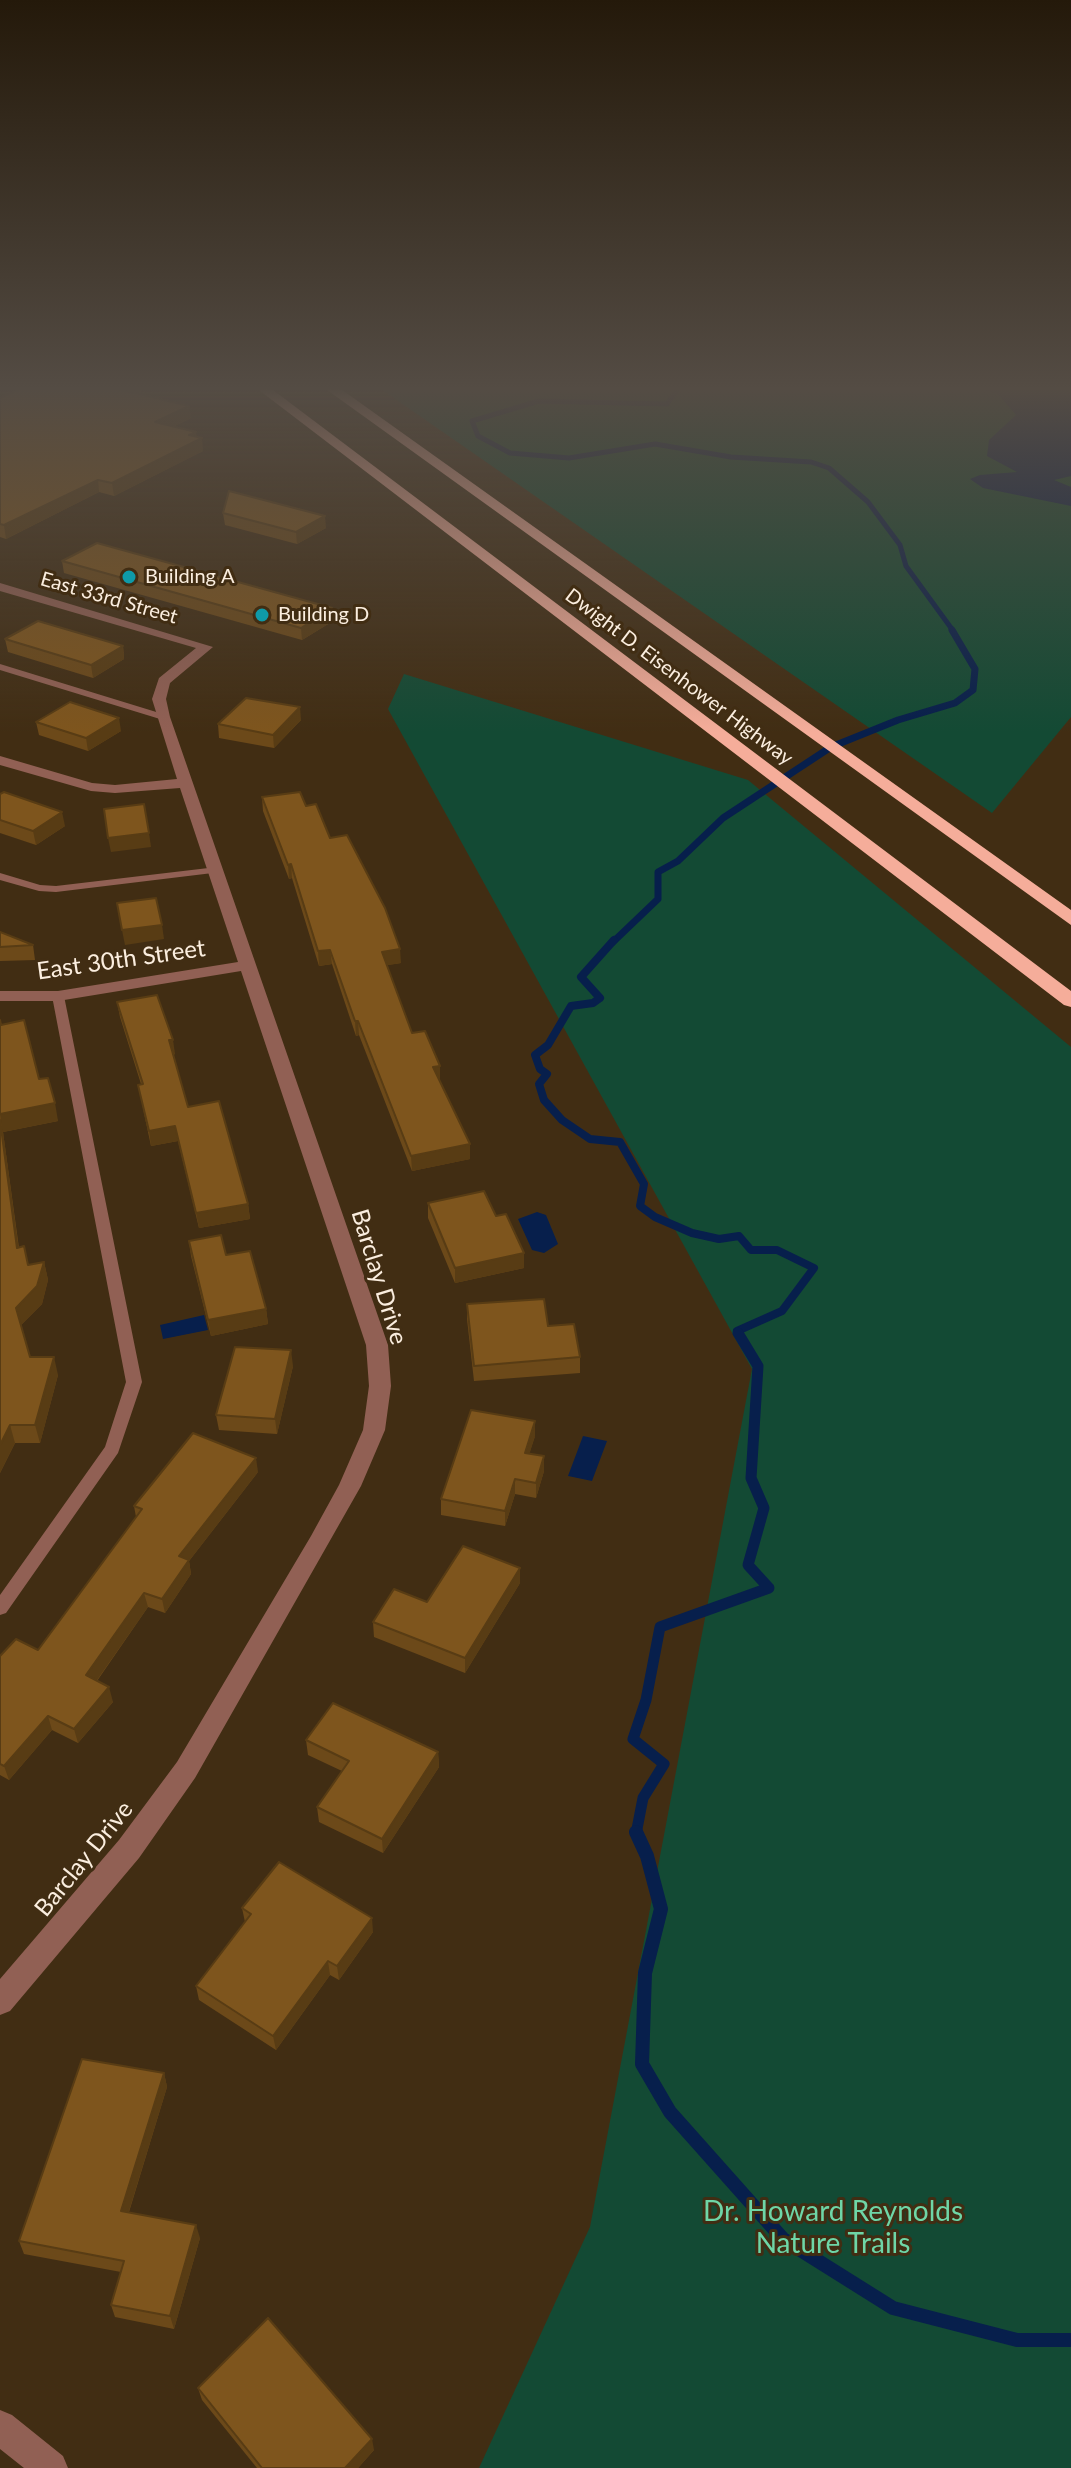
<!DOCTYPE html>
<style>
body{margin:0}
canvas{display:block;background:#412d13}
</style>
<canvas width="1071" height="2468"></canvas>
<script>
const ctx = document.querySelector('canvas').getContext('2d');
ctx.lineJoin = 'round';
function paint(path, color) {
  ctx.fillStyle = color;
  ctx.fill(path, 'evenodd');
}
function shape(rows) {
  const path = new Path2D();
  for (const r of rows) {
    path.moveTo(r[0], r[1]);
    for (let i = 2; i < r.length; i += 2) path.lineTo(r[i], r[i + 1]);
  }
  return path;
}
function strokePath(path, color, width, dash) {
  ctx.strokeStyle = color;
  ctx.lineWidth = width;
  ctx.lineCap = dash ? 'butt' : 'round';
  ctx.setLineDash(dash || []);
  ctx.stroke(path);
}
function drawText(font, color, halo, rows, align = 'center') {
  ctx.font = font + ' Lato,sans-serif';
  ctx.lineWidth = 6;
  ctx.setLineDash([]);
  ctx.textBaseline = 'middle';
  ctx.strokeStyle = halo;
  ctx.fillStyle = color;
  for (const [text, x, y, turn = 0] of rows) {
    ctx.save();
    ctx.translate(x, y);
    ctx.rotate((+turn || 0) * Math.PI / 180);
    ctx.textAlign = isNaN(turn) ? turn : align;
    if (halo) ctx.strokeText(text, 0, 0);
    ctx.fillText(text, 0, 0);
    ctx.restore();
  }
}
paint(shape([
 [378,387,1071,387,1071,717,992,813],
 [404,674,748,780,1071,1047,1071,2468,479,2468,590,2227,752,1369,388,709]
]), '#134a34');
paint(shape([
 [967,387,1071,387,1071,476,1054,480,1071,487,1071,506,983,488,970,479,980,475,1017,472,987,456,989,440,1016,415,997,393],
 [537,1212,546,1215,558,1244,544,1253,532,1250,518,1219],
 [204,1315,208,1330,163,1339,160,1325],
 [583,1436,607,1441,592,1481,568,1476]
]), '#071f4c');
strokePath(shape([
 [679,387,667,404,539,401,472,421,478,436,510,453,569,458,655,444,731,457,811,462,829,468,868,502,900,545,906,566,954,632]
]), '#071f4c', 5);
strokePath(shape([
 [613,942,658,899,658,872,678,861,723,818,831,747,898,720,955,703,973,690,975,669,952,630]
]), '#071f4c', 7);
strokePath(shape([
 [614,940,581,977,600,998,593,1003,571,1006,548,1045,535,1055,540,1069,547,1074,539,1084,544,1100,562,1120,590,1139,620,1142,644,1184,640,1206,655,1217,692,1233,719,1239,739,1236,751,1250,777,1250,814,1268,782,1311,737,1331,739,1335]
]), '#071f4c', 8);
strokePath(shape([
 [636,1834,643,1798,664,1764,633,1739,646,1700,660,1627,769,1588,748,1565,764,1508,751,1478,758,1366,738,1333]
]), '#071f4c', 11);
strokePath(shape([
 [636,1832,647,1856,661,1909,645,1973,642,2064,670,2112,783,2239,893,2308,1017,2340,1071,2340]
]), '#071f4c', 14);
paint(shape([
 [0,664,166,715,168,717,160,719,0,670,0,664],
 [217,867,221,868,221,872,56,892,39,891,0,880,0,873,40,885,56,886,217,867],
 [58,992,64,996,142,1382,118,1453,6,1613,0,1615,0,1595,105,1447,126,1382,52,996,58,992]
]), '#916054');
paint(shape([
 [0,583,213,647,170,683,166,699,170,717,388,1345,391,1386,385,1430,361,1486,195,1778,139,1858,10,2011,0,2015,0,1979,119,1840,177,1762,311,1536,339,1485,363,1430,369,1386,366,1345,241,971,58,1001,0,1001,0,991,58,991,238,962,180,788,115,793,91,791,0,765,0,756,92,783,115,785,177,779,152,699,159,678,196,648,0,591,0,583],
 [0,2410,12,2415,63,2456,68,2468,24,2468,0,2449,0,2410]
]), '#916054');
paint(shape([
 [255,387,269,387,1071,991,1071,1007,1064,1005,255,387],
 [323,387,338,387,1071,910,1071,925,323,387]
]), '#f5ad9a');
paint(shape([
 [24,387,149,387,136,393,191,418,173,427,196,432,196,437,203,451,114,496,99,492,6,539,0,537,0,398],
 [223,513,326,528,297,544,225,525],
 [62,561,333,621,302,640,64,573],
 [5,639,123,646,124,659,93,678,8,652],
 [301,720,274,748,219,738,218,724],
 [36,722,121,731,88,751,39,735],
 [0,794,65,826,36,845,0,833],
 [262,797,306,806,330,838,401,963,387,965,412,1033,440,1080,439,1080,470,1144,470,1159,412,1171,359,1035,356,1036,332,964,319,966,292,878,289,879,263,811],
 [0,932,33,945,35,960,0,961],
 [117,1002,175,1054,173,1055,188,1107,248,1204,250,1219,199,1228,178,1141,151,1146,138,1085,141,1084,120,1017],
 [0,1020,1,1025,39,1079,58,1121,3,1132,19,1248,29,1265,44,1262,48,1280,42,1304,21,1325,30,1357,58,1375,40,1443,15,1443,0,1473],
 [428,1203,496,1216,524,1253,524,1268,455,1283,428,1218],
 [189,1241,226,1255,266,1309,268,1324,211,1336,191,1256],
 [467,1304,548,1326,580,1357,580,1373,474,1381,467,1319],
 [293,1366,277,1434,219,1430,216,1415],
 [535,1436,529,1454,544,1471,536,1498,515,1494,505,1526,441,1515,441,1499],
 [258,1472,189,1561,191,1574,165,1613,148,1607,97,1681,113,1702,78,1743,52,1730,9,1780,0,1775,0,1656,38,1650,136,1517,134,1506],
 [520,1583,465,1673,374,1637,373,1622,427,1602],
 [306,1740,438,1752,439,1767,383,1853,319,1822,317,1807,342,1771,308,1755],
 [242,1908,373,1932,339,1980,330,1975,276,2050,199,2000,196,1986,245,1922],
 [164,2073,167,2087,129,2212,200,2238,174,2329,115,2317,111,2305,121,2272,24,2254,19,2241],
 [198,2388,374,2450,358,2468,257,2468,202,2400]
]), '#6c4919');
paint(shape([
 [122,387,149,387,120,401,118,389],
 [189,406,191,418,156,435,155,422],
 [196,432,197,441,202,438,203,451,114,496,112,483],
 [98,480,99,492,6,539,4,525],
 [325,516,326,528,297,544,296,532],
 [332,608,333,621,302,640,301,628],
 [123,646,124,659,93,678,91,665],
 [300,707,301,720,274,748,273,735],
 [119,718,121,731,88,751,86,738],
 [62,812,65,826,36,845,33,831],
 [149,833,151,847,111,852,108,838],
 [291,864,292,878,289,879,288,865],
 [162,925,164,939,125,945,122,930],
 [400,949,401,963,383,966,382,952],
 [330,950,332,964,319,966,318,951],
 [355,1021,358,1021,359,1035,356,1036],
 [169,1040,173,1040,175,1054,172,1055],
 [440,1066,440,1080,433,1081,433,1067],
 [55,1103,58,1121,3,1132,21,1266,17,1248,0,1114],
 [175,1126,178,1141,151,1146,149,1131],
 [470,1144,470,1159,412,1171,411,1156],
 [248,1204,250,1219,199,1228,196,1213],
 [524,1253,524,1268,455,1283,455,1268],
 [44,1262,48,1280,42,1304,20,1326,16,1308],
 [266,1309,268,1324,211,1336,208,1320],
 [291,1350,293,1366,277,1434,275,1419],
 [54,1357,58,1375,40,1443,35,1425],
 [535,1421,535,1436,525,1468,525,1453],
 [10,1425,15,1443,0,1473,0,1445],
 [544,1456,544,1471,536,1498,536,1483],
 [256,1458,258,1472,189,1561,191,1574,165,1613,162,1599,179,1556],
 [515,1479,515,1494,505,1526,505,1511],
 [520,1568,520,1583,465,1673,465,1658],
 [144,1593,148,1607,90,1690,86,1675],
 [109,1687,113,1702,78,1743,74,1729],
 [48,1716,52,1730,9,1780,4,1766],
 [438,1752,439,1767,383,1853,382,1839],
 [372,1918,373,1932,339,1980,337,1966],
 [328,1961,330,1975,276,2050,273,2036],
 [164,2073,167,2087,125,2224,121,2211],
 [196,2225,200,2238,174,2329,170,2316],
 [372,2439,374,2450,358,2468,345,2468]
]), '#583c14');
const building = shape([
 [24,387,122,387,118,389,189,406,155,422,196,432,189,435,202,438,112,483,98,480,4,525,0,524,0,398,24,387],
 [229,491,325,516,296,532,223,513,229,491],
 [97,543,332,608,301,628,62,561,97,543],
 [38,621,123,646,91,665,5,639,38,621],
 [246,698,300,707,273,735,218,724,246,698],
 [70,702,119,718,86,738,36,722,70,702],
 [4,792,62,812,33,831,0,820,0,794,4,792],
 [300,792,306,806,316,804,330,838,347,835,385,908,400,949,382,952,412,1033,425,1031,440,1066,433,1067,470,1144,411,1156,358,1021,355,1021,330,950,318,951,291,864,288,865,262,797,300,792],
 [144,804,149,833,108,838,104,809,144,804],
 [156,898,162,925,122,930,117,903,156,898],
 [0,932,33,945,0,947,0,932],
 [157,995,173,1040,169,1040,188,1107,219,1101,248,1204,196,1213,175,1126,149,1131,138,1085,143,1084,117,1002,157,995],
 [0,1020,1,1025,24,1020,39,1079,48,1078,55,1103,0,1114,0,1020],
 [0,1120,17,1248,24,1246,28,1265,44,1262,37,1286,16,1308,30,1357,54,1357,35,1425,10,1425,0,1445,0,1120],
 [484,1191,496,1216,506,1214,524,1253,455,1268,428,1203,484,1191],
 [221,1235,226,1255,250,1251,266,1309,208,1320,189,1241,221,1235],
 [544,1299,548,1326,574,1324,580,1357,474,1366,467,1304,544,1299],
 [235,1347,291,1350,275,1419,216,1415,235,1347],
 [471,1410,535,1421,525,1453,544,1456,536,1483,515,1479,505,1511,441,1499,471,1410],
 [193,1433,256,1458,179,1556,189,1560,162,1599,144,1593,86,1675,109,1687,74,1729,48,1716,4,1766,0,1764,0,1656,16,1639,38,1650,142,1509,134,1506,193,1433],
 [463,1546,520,1568,465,1658,373,1622,394,1589,427,1602,463,1546],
 [333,1703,438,1752,382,1839,317,1807,349,1761,306,1740,333,1703],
 [279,1862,372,1918,337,1966,328,1961,273,2036,196,1986,251,1914,242,1908,279,1862],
 [82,2059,164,2073,121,2211,196,2225,170,2316,111,2305,124,2261,19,2241,82,2059],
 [268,2318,372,2439,345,2468,262,2468,198,2388,268,2318]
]);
paint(building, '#7e551d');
strokePath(building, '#583c14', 2);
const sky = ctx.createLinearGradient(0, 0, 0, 733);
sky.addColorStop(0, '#24190a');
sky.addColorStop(0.53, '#544c44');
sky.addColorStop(1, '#544c4400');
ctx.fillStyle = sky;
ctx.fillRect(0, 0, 1071, 733);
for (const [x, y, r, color] of [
 [129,577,8,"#0f9aa8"],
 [262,615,8,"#0f9aa8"]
]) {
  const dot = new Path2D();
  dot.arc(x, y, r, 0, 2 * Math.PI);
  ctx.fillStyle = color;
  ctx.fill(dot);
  strokePath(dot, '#412d13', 3);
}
drawText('20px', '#fbeedf', '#412d13', [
 ["Building A",145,577],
 ["Building D",278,615]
], 'left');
drawText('20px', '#fbeedf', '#412d13', [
 ["East 33rd Street",109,598,16],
 ["Dwight D. Eisenhower Highway",679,677,37]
]);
drawText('24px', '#fbeedf', '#412d13', [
 ["East 30th Street",121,960,-8],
 ["Barclay Drive",379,1277,73],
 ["Barclay Drive",84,1859,-51]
]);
drawText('28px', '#6ed6a7', '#412d13', [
 ["Dr. Howard Reynolds",833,2212],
 ["Nature Trails",833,2244]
]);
</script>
